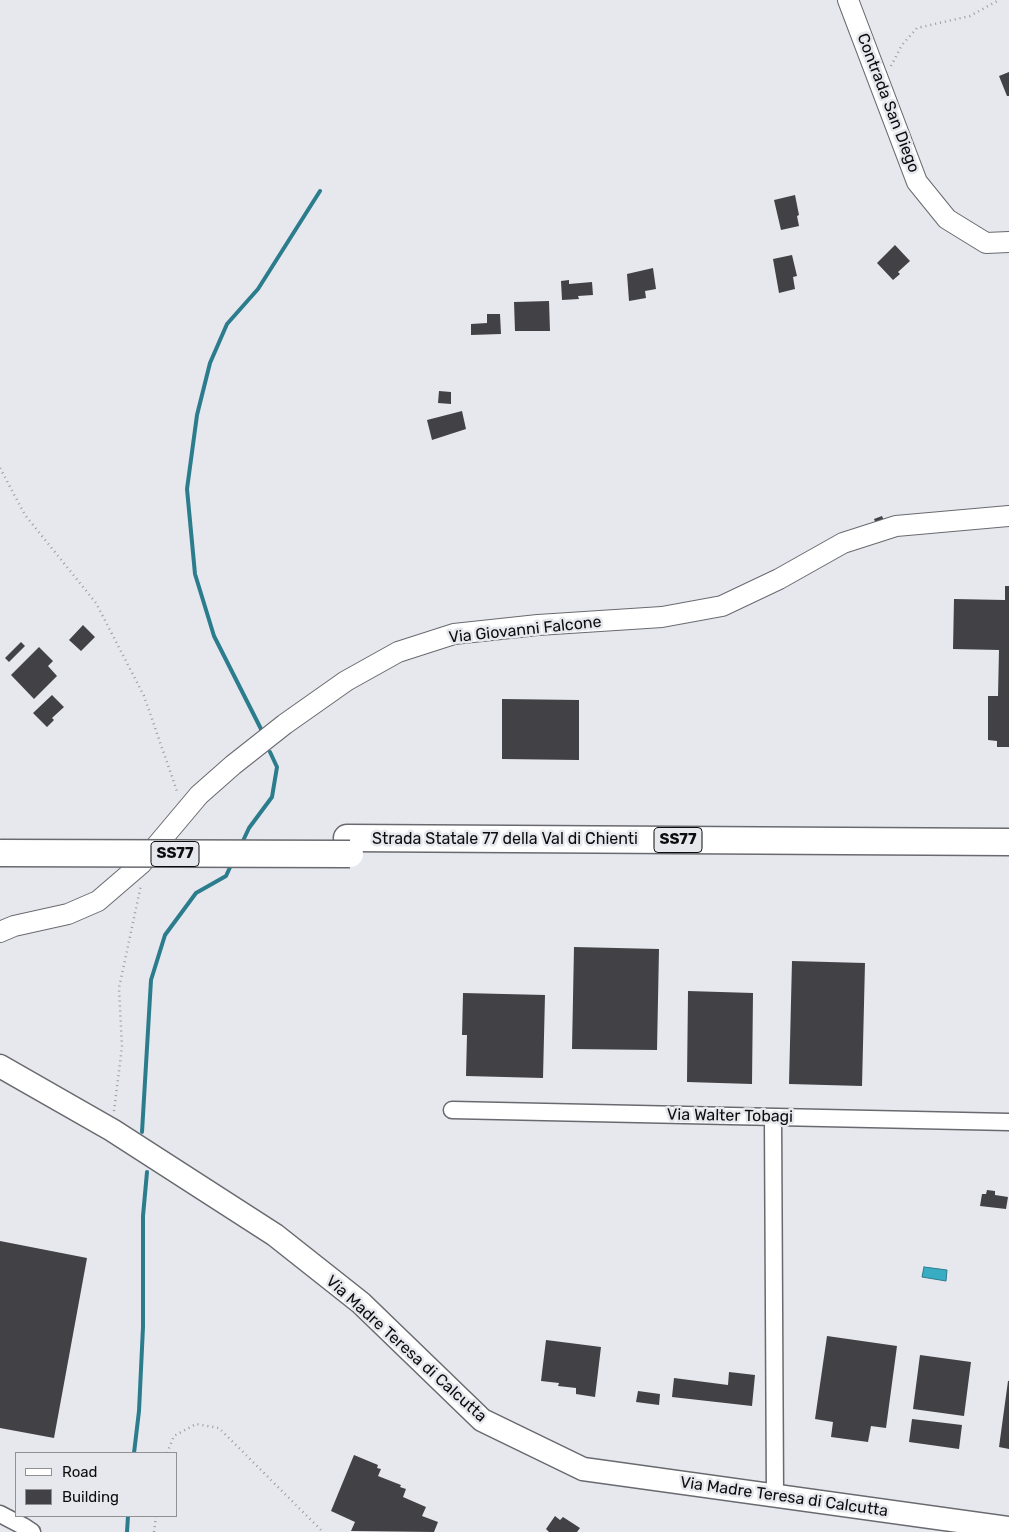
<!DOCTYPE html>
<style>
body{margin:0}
#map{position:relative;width:1009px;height:1532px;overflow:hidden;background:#e7e8ee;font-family:Rubik,sans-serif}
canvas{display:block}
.legend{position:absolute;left:15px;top:1452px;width:162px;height:65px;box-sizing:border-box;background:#e7e8ee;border:1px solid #909095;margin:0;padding:6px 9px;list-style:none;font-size:15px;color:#0d0d0f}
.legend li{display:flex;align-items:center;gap:10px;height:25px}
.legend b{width:25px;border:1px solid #909095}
</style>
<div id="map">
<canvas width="1009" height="1532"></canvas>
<ul class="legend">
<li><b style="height:6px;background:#fff"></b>Road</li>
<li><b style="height:14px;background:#414146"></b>Building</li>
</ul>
</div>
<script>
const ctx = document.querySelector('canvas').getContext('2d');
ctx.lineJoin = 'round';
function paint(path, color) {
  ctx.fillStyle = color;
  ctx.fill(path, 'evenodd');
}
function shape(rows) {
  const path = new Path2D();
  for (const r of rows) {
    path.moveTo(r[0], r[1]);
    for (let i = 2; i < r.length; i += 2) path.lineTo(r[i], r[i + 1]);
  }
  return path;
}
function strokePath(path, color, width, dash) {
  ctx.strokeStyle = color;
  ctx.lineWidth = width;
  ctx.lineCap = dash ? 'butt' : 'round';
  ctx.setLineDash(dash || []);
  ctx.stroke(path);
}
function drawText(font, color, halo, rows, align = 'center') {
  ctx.font = font + ' Rubik,sans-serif';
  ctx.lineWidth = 5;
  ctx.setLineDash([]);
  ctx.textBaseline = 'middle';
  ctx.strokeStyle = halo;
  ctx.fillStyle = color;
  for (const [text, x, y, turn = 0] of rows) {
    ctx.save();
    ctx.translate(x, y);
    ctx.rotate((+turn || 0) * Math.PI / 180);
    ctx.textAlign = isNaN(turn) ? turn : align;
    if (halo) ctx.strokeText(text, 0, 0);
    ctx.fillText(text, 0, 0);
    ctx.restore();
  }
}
const water = shape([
 [924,1267,947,1270,946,1281,922,1277,924,1267]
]);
paint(water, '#38acc3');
strokePath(water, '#2b7c8d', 1);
strokePath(shape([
 [261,729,214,636,195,574,187,489,197,415,210,363,227,324,258,289,320,191],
 [242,843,249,828,272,797,277,767,270,752],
 [142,1132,151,980,165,935,196,893,226,876,232,863],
 [134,1453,139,1411,143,1327,143,1216,147,1172],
 [127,1532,128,1516]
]), '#2b7c8d', 4);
paint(shape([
 [1009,72,1009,96,1007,96,999,76],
 [795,195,799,215,797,216,799,226,781,230,774,200],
 [895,245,910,261,898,272,900,274,893,280,877,263],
 [792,255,797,276,793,277,795,289,779,293,773,259],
 [653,268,656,289,645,291,646,298,629,301,627,274],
 [569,280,569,284,592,282,593,295,578,296,579,299,562,300,561,281],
 [549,301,550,331,515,331,514,302],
 [487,314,500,314,501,334,471,335,471,324,487,323],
 [439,391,451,392,451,404,438,403],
 [462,411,466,429,432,440,427,420],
 [882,516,884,521,876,524,874,519],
 [1005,586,1009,586,1009,747,997,747,997,741,988,740,988,696,998,696,999,650,953,649,954,599,1005,600],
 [83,625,95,637,81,651,69,640],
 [21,642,25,646,9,662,5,658],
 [39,647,53,661,48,666,57,676,34,699,11,675],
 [52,695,64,707,52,718,54,720,47,727,33,713],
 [502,699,579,700,579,760,502,759],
 [574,947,659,949,657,1050,572,1049],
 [792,961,865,963,862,1086,789,1084],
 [688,991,753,993,752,1084,687,1082],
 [463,993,545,995,543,1078,466,1076,467,1035,462,1035],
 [987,1190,995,1191,995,1195,1008,1197,1006,1209,980,1206,982,1194,986,1194],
 [0,1241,87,1258,54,1438,0,1428],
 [827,1336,897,1346,886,1428,871,1426,868,1442,831,1437,833,1422,815,1419],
 [546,1340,601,1347,595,1397,576,1394,576,1388,558,1386,559,1383,541,1381],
 [920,1355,971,1362,964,1416,913,1409],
 [729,1372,755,1375,752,1406,672,1397,674,1378,728,1385],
 [1008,1381,1009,1381,1009,1449,999,1447],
 [638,1391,660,1394,659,1405,636,1402],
 [912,1419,962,1425,959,1449,909,1442],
 [354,1455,378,1465,377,1468,381,1469,378,1476,401,1485,400,1487,406,1489,403,1497,426,1507,422,1516,438,1522,434,1532,351,1531,355,1522,331,1511],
 [555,1516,560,1520,563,1517,580,1528,577,1532,549,1532,546,1529]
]), '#414146');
const minor = shape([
 [452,1110,1009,1122],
 [773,1117,775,1496],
 [0,1514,23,1526,32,1532]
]);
const tertiary = shape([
 [848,0,917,182,947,219,986,243,1009,242],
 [0,932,14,926,68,914,98,901,141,864,199,795,233,765,285,724,346,681,398,652,454,634,538,625,662,617,722,606,779,579,843,543,896,526,1009,516]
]);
const secondary = shape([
 [0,1066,112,1130,275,1235,361,1303,482,1420,583,1469,1009,1528]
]);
const trunk = shape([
 [347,838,1009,842]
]);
strokePath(minor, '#696a6f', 19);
strokePath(tertiary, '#696a6f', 22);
strokePath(secondary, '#696a6f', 25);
strokePath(trunk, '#696a6f', 29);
strokePath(shape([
 [891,66,902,45,917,28,970,16,999,0],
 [0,468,25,515,96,603,144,696,178,794],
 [114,1111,122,1047,119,988,141,885],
 [167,1453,174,1436,196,1424,219,1428,323,1532],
 [154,1532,156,1516]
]), '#9b9ba0', 2.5, [1, 4]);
strokePath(minor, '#fff', 16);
strokePath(tertiary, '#fff', 20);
strokePath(secondary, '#fff', 22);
strokePath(trunk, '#fff', 26);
const trunkBridge = shape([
 [0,853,350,854]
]);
strokePath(trunkBridge, '#696a6f', 29, []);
strokePath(trunkBridge, '#fff', 26);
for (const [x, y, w] of [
 [678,840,48],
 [175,854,48]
]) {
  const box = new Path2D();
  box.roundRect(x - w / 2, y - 12.5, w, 25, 4);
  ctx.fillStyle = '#e7e8ee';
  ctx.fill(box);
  strokePath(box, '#0d0d0f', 1);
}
drawText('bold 15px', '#0d0d0f', null, [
 ["SS77",678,840],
 ["SS77",175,854]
]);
drawText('16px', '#0d0d0f', '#e7e8ee', [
 ["Contrada San Diego",888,103,69],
 ["Via Giovanni Falcone",525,630,-6],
 ["Strada Statale 77 della Val di Chienti",505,839],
 ["Via Walter Tobagi",730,1116,1],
 ["Via Madre Teresa di Calcutta",406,1349,42],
 ["Via Madre Teresa di Calcutta",784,1497,8]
]);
</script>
